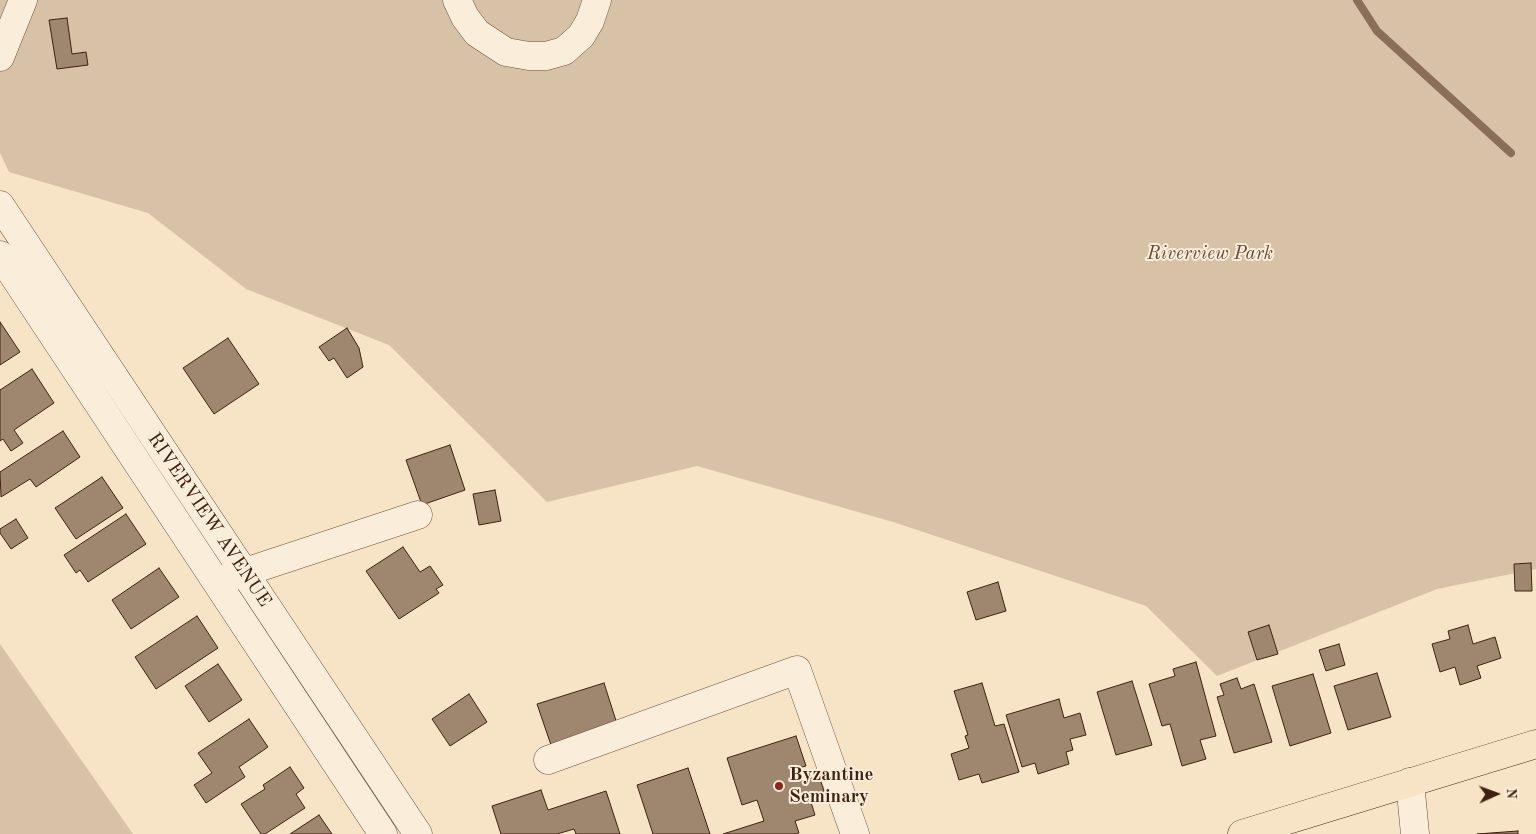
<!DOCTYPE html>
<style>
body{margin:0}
#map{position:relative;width:1536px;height:834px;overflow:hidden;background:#f7e3c6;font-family:"Old Standard TT",serif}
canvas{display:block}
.north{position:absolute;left:1471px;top:769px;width:50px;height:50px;-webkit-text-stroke:4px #faedda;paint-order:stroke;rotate:88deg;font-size:14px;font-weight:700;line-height:20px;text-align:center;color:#402111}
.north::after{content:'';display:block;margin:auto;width:18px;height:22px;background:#402111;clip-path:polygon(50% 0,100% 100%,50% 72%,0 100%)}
</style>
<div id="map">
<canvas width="1536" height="834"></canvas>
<div class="north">N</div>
</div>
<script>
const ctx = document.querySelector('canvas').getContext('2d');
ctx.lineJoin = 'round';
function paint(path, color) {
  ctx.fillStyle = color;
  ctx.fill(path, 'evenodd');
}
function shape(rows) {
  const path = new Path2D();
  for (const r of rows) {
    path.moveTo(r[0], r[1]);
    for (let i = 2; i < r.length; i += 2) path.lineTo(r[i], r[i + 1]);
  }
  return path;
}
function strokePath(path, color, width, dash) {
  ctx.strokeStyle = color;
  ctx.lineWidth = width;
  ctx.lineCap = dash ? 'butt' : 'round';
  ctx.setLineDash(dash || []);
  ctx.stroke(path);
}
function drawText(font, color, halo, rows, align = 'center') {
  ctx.font = font + ' "Old Standard TT",serif';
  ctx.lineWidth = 4;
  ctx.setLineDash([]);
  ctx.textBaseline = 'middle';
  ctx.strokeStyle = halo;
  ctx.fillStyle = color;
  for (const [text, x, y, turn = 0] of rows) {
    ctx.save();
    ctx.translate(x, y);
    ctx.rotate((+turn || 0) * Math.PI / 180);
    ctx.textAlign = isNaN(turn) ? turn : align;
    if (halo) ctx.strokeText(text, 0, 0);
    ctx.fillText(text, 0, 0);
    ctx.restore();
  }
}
paint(shape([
 [0,0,1536,0,1536,569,1437,589,1217,676,1146,606,893,522,697,466,547,502,389,345,246,289,148,213,9,172,0,153],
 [0,644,133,834,0,834]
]), '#d8c2a7');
strokePath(shape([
 [1357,0,1377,31,1511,153]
]), '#896e58', 8);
const building = shape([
 [67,18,72,54,86,52,88,65,57,69,49,20,67,18],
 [0,322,20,352,0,365,0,322],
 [347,328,359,348,363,367,347,378,334,358,329,361,319,347,347,328],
 [228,338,259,384,214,414,183,368,228,338],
 [32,369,54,403,14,430,23,443,11,451,3,439,0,441,0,390,32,369],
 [63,431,80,457,36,487,30,479,1,497,0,472,63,431],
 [450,445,465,490,422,505,406,460,450,445],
 [102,477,123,508,76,539,55,508,102,477],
 [495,490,501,521,479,525,473,494,495,490],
 [126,514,146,544,88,582,80,570,76,573,64,555,126,514],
 [16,519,28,538,11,549,0,533,0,529,16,519],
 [403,547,420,572,430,566,443,585,436,589,439,593,399,619,366,571,403,547],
 [1531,563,1532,591,1515,591,1514,564,1531,563],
 [159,568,179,597,131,629,112,600,159,568],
 [998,582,1006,611,976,620,967,592,998,582],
 [197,616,218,648,156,689,135,657,197,616],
 [1269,625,1278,654,1257,660,1248,632,1269,625],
 [1468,625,1473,644,1495,637,1501,658,1477,666,1481,678,1460,685,1455,667,1440,672,1432,644,1450,639,1448,631,1468,625],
 [1339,644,1345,665,1326,671,1319,650,1339,644],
 [1196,662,1216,736,1200,740,1206,759,1182,766,1170,724,1162,726,1149,684,1175,676,1173,669,1196,662],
 [218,664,242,700,209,722,185,686,218,664],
 [1377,673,1391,717,1348,730,1334,686,1377,673],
 [1313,674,1331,733,1290,746,1272,686,1313,674],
 [1237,678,1241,689,1254,684,1272,742,1234,753,1217,697,1224,695,1220,684,1237,678],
 [1132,681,1152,745,1116,755,1097,692,1132,681],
 [604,683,618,727,552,748,537,704,604,683],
 [982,683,995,726,1004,724,1019,772,982,783,979,774,959,780,951,754,969,748,965,736,968,735,954,691,982,683],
 [469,694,487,722,450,746,432,719,469,694],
 [1059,699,1064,718,1080,713,1086,735,1070,739,1073,750,1066,752,1069,764,1038,774,1035,763,1022,767,1006,715,1059,699],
 [249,719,268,747,239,767,245,777,206,803,194,785,212,773,198,753,249,719],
 [796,736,806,766,798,768,802,781,819,776,824,791,809,796,815,815,795,821,799,833,795,834,723,834,764,821,757,800,742,805,727,758,796,736],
 [290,767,304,788,296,794,305,808,265,834,261,834,241,804,265,789,263,785,290,767],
 [688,768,710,834,653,834,637,785,688,768],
 [541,790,548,810,606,791,620,834,576,834,574,829,557,834,501,834,492,806,541,790],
 [319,815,332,834,290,834,319,815],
 [1518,831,1518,834,1477,834,1518,831]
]);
paint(building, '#9f866f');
strokePath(building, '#402111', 1);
const minor = shape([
 [457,0,465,17,477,33,506,52,529,56,546,56,564,51,581,36,590,21,597,0],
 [0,57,23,0],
 [0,205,418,834],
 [0,255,383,834],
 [227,578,418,515],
 [548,760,797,670,855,834],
 [1410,782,1415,834]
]);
const major = shape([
 [1242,834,1536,744]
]);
strokePath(minor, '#6e523e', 29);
strokePath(major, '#402111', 29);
strokePath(minor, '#faedda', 28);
strokePath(major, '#f7e3c6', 28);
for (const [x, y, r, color] of [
 [779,786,5,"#8f2418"]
]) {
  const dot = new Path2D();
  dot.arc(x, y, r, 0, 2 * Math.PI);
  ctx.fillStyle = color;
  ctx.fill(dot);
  strokePath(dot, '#faedda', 2);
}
drawText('italic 19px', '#664936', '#faedda', [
 ["Riverview Park",1210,254]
]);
drawText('19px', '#402111', '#faedda', [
 ["RIVERVIEW AVENUE",209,520,56]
]);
drawText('bold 19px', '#402111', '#faedda', [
 ["Byzantine",789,775],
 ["Seminary",789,797]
], 'left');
</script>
